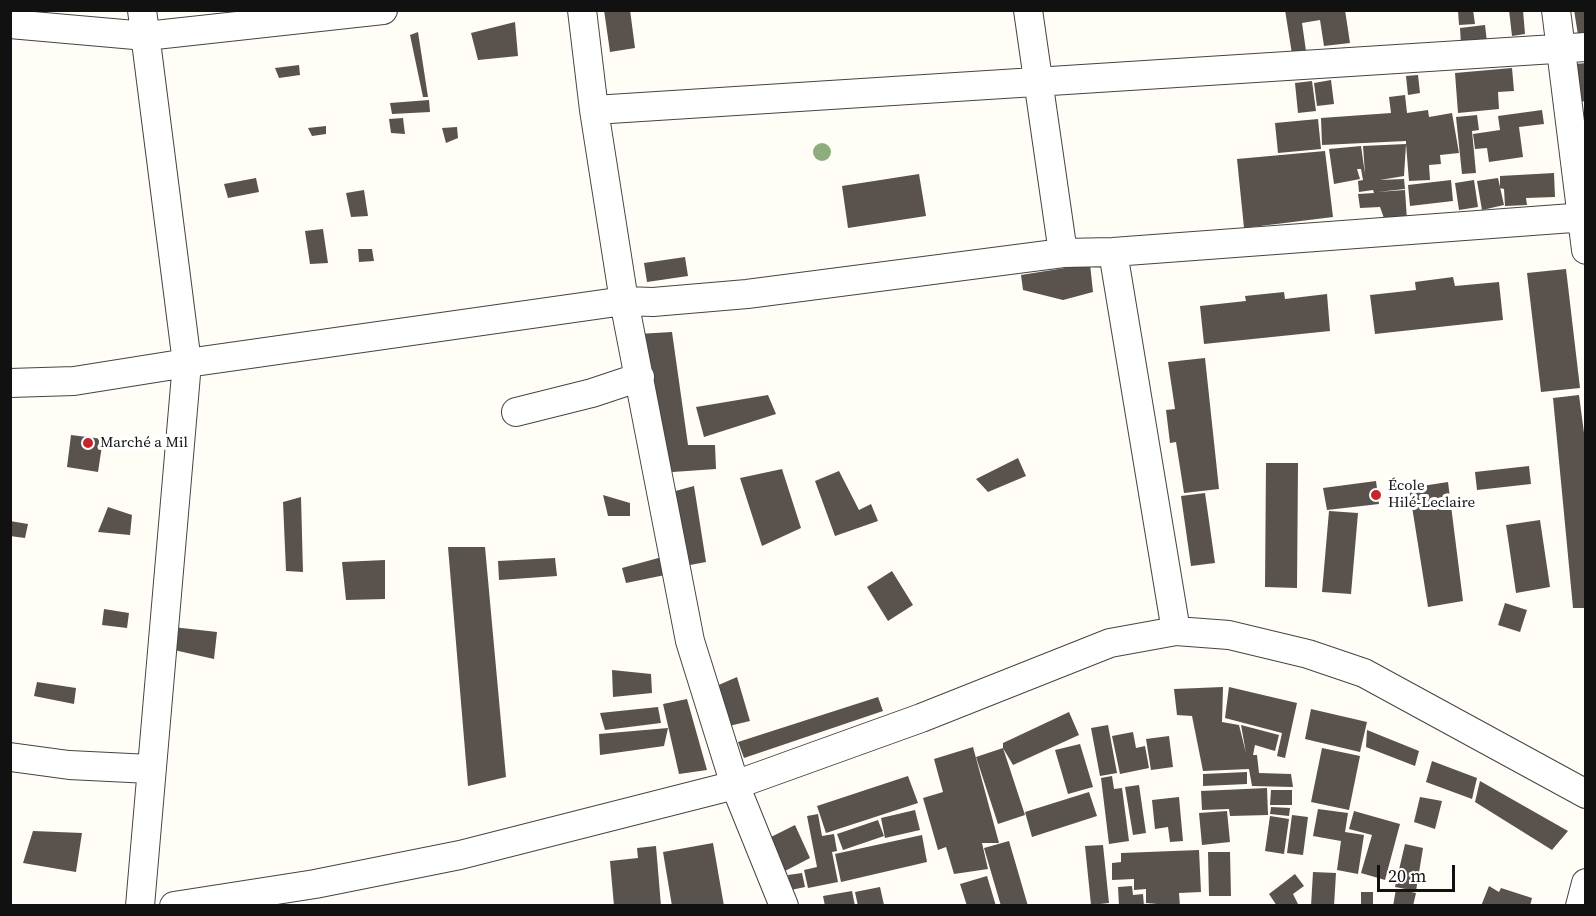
<!DOCTYPE html>
<meta charset="utf-8">
<style>
body{margin:0}
#map{position:relative;width:1596px;height:916px;overflow:hidden;background:#fffdf5;font-family:"Source Serif 4",serif}
canvas{display:block}
.frame{position:absolute;inset:0;border:12px solid #111;pointer-events:none}
.scale{position:absolute;left:1377px;top:865px;width:78px;height:27px;box-sizing:border-box;border:3px solid #111;border-top:0;padding-left:8px;font-size:18px;line-height:21px;white-space:nowrap;color:#111;-webkit-text-stroke:4px #fff;paint-order:stroke}
</style>
<div id="map">
<canvas width="1596" height="916"></canvas>
<div class="frame"></div>
<div class="scale">20 m</div>
</div>
<script>
const ctx = document.querySelector('canvas').getContext('2d');
ctx.lineJoin = 'round';
function paint(path, color) {
  ctx.fillStyle = color;
  ctx.fill(path, 'evenodd');
}
function shape(rows) {
  const path = new Path2D();
  for (const r of rows) {
    path.moveTo(r[0], r[1]);
    for (let i = 2; i < r.length; i += 2) path.lineTo(r[i], r[i + 1]);
  }
  return path;
}
function strokePath(path, color, width, dash) {
  ctx.strokeStyle = color;
  ctx.lineWidth = width;
  ctx.lineCap = dash ? 'butt' : 'round';
  ctx.setLineDash(dash || []);
  ctx.stroke(path);
}
function drawText(font, color, halo, rows, align = 'center') {
  ctx.font = font + ' "Source Serif 4",serif';
  ctx.lineWidth = 6;
  ctx.setLineDash([]);
  ctx.textBaseline = 'middle';
  ctx.strokeStyle = halo;
  ctx.fillStyle = color;
  for (const [text, x, y, turn = 0] of rows) {
    ctx.save();
    ctx.translate(x, y);
    ctx.rotate((+turn || 0) * Math.PI / 180);
    ctx.textAlign = isNaN(turn) ? turn : align;
    if (halo) ctx.strokeText(text, 0, 0);
    ctx.fillText(text, 0, 0);
    ctx.restore();
  }
}
paint(shape([
 [604,10,630,10,635,48,610,52],
 [1285,10,1345,10,1350,43,1324,46,1320,20,1302,23,1306,51,1292,54],
 [1458,10,1473,10,1475,24,1459,25],
 [1509,10,1523,10,1525,34,1512,36],
 [1574,10,1586,10,1586,34,1578,35],
 [515,22,518,56,478,60,471,33],
 [1485,25,1487,42,1461,44,1460,28],
 [418,32,428,97,423,97,410,35],
 [1586,63,1586,101,1579,102,1575,64],
 [299,65,300,75,279,78,275,68],
 [1512,68,1514,91,1498,92,1499,109,1458,113,1455,73],
 [1418,75,1420,93,1408,95,1406,76],
 [1331,80,1334,104,1317,106,1314,83],
 [1312,81,1316,111,1298,113,1295,83],
 [1405,95,1407,113,1428,110,1429,117,1452,113,1459,153,1440,155,1441,164,1429,165,1430,180,1409,181,1406,144,1404,176,1380,180,1404,179,1405,189,1377,192,1405,190,1407,220,1385,221,1380,207,1360,208,1358,194,1374,193,1373,190,1359,192,1358,181,1363,180,1361,169,1357,169,1360,179,1334,184,1329,149,1361,146,1365,174,1363,146,1406,144,1406,141,1322,145,1321,118,1391,113,1389,97],
 [429,100,430,112,392,114,390,103],
 [1542,110,1544,124,1519,127,1523,157,1489,162,1487,148,1475,149,1473,134,1500,130,1498,116],
 [1477,115,1479,130,1472,131,1476,173,1462,174,1456,117],
 [403,118,405,134,391,133,389,119],
 [1318,119,1321,149,1278,153,1275,123],
 [326,126,326,134,312,136,308,128],
 [457,127,458,138,446,143,442,128],
 [1325,151,1333,217,1244,228,1237,159],
 [1554,173,1555,197,1526,198,1527,205,1505,206,1504,189,1500,188,1500,176],
 [919,174,926,216,848,228,842,186],
 [256,178,259,192,228,198,224,184],
 [1498,178,1504,205,1482,210,1477,181],
 [1451,180,1453,201,1410,206,1408,185],
 [1474,180,1478,207,1459,210,1455,183],
 [364,190,368,216,351,217,346,193],
 [323,229,328,263,310,264,305,231],
 [358,249,372,249,374,261,359,262],
 [685,257,688,276,647,282,644,263],
 [1090,264,1093,292,1063,300,1023,290,1021,275],
 [1566,269,1580,388,1541,392,1527,273],
 [1453,277,1455,286,1499,282,1503,320,1375,334,1370,295,1416,290,1415,282],
 [1284,292,1285,299,1327,294,1330,331,1204,344,1200,306,1246,301,1245,296],
 [672,332,688,445,715,445,716,469,658,473,638,334],
 [1205,358,1219,489,1184,493,1176,442,1170,443,1166,410,1175,409,1168,362],
 [768,395,776,414,704,437,696,407],
 [1579,395,1586,448,1586,608,1573,608,1553,398],
 [71,435,103,439,98,472,67,467],
 [1018,458,1026,476,988,492,976,479],
 [1266,463,1298,463,1297,588,1265,587],
 [1529,466,1531,484,1477,490,1475,472],
 [782,469,801,528,762,546,740,478],
 [839,471,859,510,871,504,878,521,835,536,815,481],
 [1376,481,1379,504,1327,510,1323,488],
 [1448,482,1463,601,1428,607,1409,488],
 [694,486,706,562,690,565,668,493],
 [1205,493,1215,563,1191,566,1181,496],
 [603,495,630,503,630,516,608,516],
 [301,497,303,572,286,571,283,502],
 [108,507,132,515,130,535,98,532],
 [1329,511,1358,513,1351,594,1322,592],
 [1540,520,1550,587,1516,593,1506,525],
 [10,521,28,524,25,538,10,536],
 [448,547,485,547,506,777,468,786],
 [662,557,665,575,626,583,622,568],
 [555,558,557,576,499,580,498,561],
 [385,560,385,599,346,600,342,562],
 [892,571,913,605,888,621,867,587],
 [1505,603,1527,610,1520,632,1498,625],
 [104,609,129,613,127,628,102,625],
 [173,627,217,632,214,659,174,650],
 [612,670,651,674,652,693,613,697],
 [737,677,750,721,729,726,714,687],
 [37,682,76,688,74,704,34,696],
 [1223,687,1222,722,1239,725,1246,753,1241,725,1279,735,1275,751,1255,745,1253,755,1247,755,1257,755,1259,773,1291,774,1293,787,1252,786,1249,769,1203,771,1192,716,1177,715,1174,689],
 [1229,687,1297,703,1285,758,1277,756,1282,733,1225,718],
 [878,697,883,711,744,758,738,742],
 [687,699,707,770,679,774,663,704],
 [658,707,661,723,605,730,600,713],
 [1311,709,1367,722,1360,752,1305,739],
 [1069,712,1079,735,1013,765,1003,748,1003,743],
 [1108,725,1117,773,1100,776,1091,728],
 [668,728,664,746,600,755,599,734],
 [1367,730,1419,751,1415,766,1366,747],
 [1133,732,1136,748,1145,746,1149,768,1120,774,1112,736],
 [1169,736,1173,767,1151,770,1146,739],
 [1080,744,1093,787,1068,794,1055,750],
 [973,747,999,843,982,843,988,869,954,874,946,847,938,850,923,798,943,792,934,759],
 [1003,748,1025,815,998,824,976,757],
 [1322,748,1360,756,1349,810,1311,802],
 [1432,761,1477,778,1472,799,1426,782],
 [1247,772,1247,784,1203,786,1203,774],
 [908,776,918,803,826,833,817,806],
 [1112,776,1114,789,1122,788,1129,841,1109,844,1101,778],
 [1480,781,1568,831,1552,850,1475,802],
 [1139,785,1146,833,1133,835,1125,787],
 [1267,788,1268,815,1230,816,1229,809,1202,810,1201,791],
 [1271,790,1292,790,1292,805,1270,805],
 [1089,792,1097,816,1032,837,1025,812],
 [1179,797,1183,841,1170,842,1168,827,1155,829,1152,800],
 [1420,797,1442,801,1435,829,1414,822],
 [1271,807,1290,808,1289,816,1270,814],
 [1318,809,1348,813,1345,832,1364,835,1358,874,1337,870,1341,841,1313,836],
 [915,810,920,830,885,838,881,818],
 [1227,811,1230,842,1202,845,1199,813],
 [1354,811,1400,824,1385,880,1361,873,1372,835,1349,829],
 [818,814,822,836,834,834,837,851,832,852,838,882,808,888,804,870,817,867,807,816],
 [1292,815,1308,817,1303,855,1287,853],
 [1270,816,1289,819,1284,854,1265,851],
 [878,820,884,836,843,850,837,834],
 [795,825,810,858,785,871,769,838],
 [33,831,82,833,76,872,23,863],
 [922,835,927,862,841,882,835,854],
 [1009,841,1028,906,1001,906,984,848],
 [713,843,724,906,672,906,663,852],
 [1405,844,1423,848,1416,891,1395,887],
 [1103,845,1109,903,1091,905,1085,846],
 [656,846,661,906,614,906,610,861,638,858,637,848],
 [1199,850,1201,892,1179,893,1180,906,1146,903,1146,889,1134,890,1134,879,1112,880,1112,863,1121,862,1121,853],
 [1208,852,1230,852,1231,896,1209,896],
 [1313,872,1336,873,1334,906,1311,906],
 [802,873,805,887,791,890,788,875],
 [1295,874,1304,886,1293,894,1299,906,1277,906,1269,894],
 [987,876,996,906,967,906,960,884],
 [1132,886,1133,895,1143,894,1144,906,1119,906,1118,887],
 [1489,886,1499,892,1501,888,1532,898,1530,906,1481,906],
 [880,887,884,905,858,906,855,892],
 [1396,889,1416,893,1413,906,1393,906],
 [852,891,855,906,825,906,823,896],
 [1361,892,1373,892,1373,906,1361,906]
]), '#5a524d');
const minor = shape([
 [582,10,594,110,624,301,690,641,735,785,784,906],
 [1028,10,1063,253],
 [1556,10,1586,250],
 [10,24,146,36,383,10],
 [594,110,1586,47],
 [1113,252,1176,631],
 [10,383,74,381,187,363,624,301,653,302,747,294,1063,253,1113,252,1586,217],
 [516,412,592,393,640,377],
 [10,757,69,765,150,769],
 [140,906,187,363,142,10],
 [174,906,315,884,460,855,735,785,921,718,1110,643,1176,631,1229,635,1308,654,1364,673,1586,794],
 [1580,906,1586,883]
]);
strokePath(minor, '#444', 30);
strokePath(minor, '#fff', 28);
ctx.fillStyle = '#8dad7f';
for (const [x, y] of [
 [822,152]
]) {
  ctx.beginPath();
  ctx.arc(x, y, 9, 0, 2 * Math.PI);
  ctx.fill();
}
for (const [x, y, r, color] of [
 [88,443,6,"#c4262e"],
 [1376,495,6,"#c4262e"]
]) {
  const dot = new Path2D();
  dot.arc(x, y, r, 0, 2 * Math.PI);
  ctx.fillStyle = color;
  ctx.fill(dot);
  strokePath(dot, '#fff', 2);
}
drawText('15px', '#111', '#fff', [
 ["Marché a Mil",100,443],
 ["École",1388,486],
 ["Hilé-Leclaire",1388,503]
], 'left');
</script>
